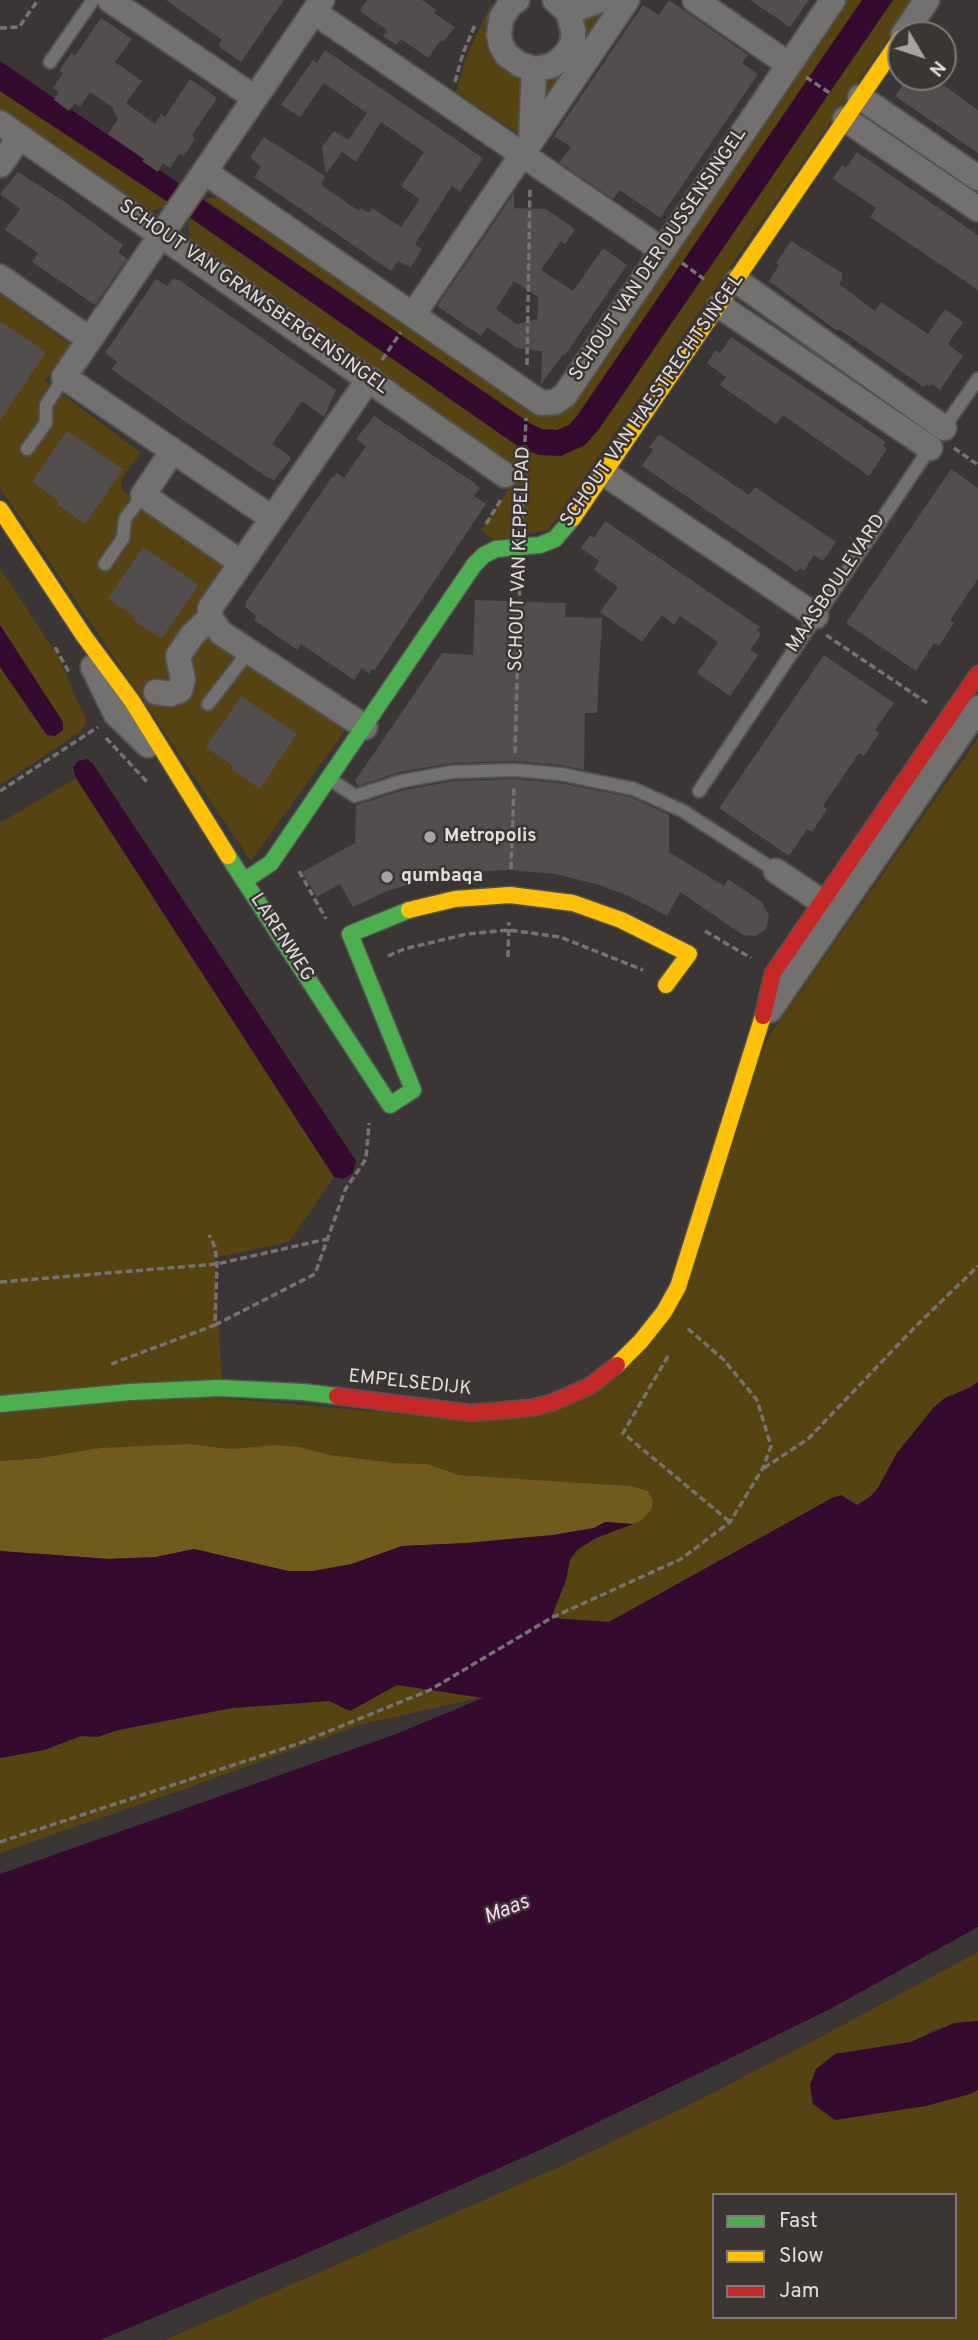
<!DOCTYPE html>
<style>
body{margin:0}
#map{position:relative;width:978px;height:2340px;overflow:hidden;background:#3a3635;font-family:Overpass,sans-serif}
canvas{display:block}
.legend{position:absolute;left:712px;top:2193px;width:245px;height:126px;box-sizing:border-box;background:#3b3534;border:2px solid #7e7978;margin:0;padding:9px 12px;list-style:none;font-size:21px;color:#e2dedd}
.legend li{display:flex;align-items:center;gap:14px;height:35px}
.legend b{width:35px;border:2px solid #7e7978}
.north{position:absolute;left:887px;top:21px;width:70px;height:70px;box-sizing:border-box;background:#3b3534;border:2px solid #7e7978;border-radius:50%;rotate:129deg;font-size:19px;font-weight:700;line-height:28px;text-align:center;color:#e2dedd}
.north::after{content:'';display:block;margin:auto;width:24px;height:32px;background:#a7a3a2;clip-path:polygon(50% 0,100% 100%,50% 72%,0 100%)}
</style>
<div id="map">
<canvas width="978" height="2340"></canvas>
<ul class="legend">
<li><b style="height:9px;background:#4caf50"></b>Fast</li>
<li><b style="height:9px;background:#ffc107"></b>Slow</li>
<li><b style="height:9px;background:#c62828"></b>Jam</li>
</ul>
<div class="north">N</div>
</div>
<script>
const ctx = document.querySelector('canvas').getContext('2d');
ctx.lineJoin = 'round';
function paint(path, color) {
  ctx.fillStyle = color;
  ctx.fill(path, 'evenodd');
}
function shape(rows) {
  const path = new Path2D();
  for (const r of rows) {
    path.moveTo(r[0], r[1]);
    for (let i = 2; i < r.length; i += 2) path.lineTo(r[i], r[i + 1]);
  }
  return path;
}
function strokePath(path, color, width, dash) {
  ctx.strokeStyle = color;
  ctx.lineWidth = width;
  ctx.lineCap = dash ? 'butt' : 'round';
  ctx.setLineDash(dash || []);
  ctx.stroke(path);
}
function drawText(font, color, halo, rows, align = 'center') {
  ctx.font = font + ' Overpass,sans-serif';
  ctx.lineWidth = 5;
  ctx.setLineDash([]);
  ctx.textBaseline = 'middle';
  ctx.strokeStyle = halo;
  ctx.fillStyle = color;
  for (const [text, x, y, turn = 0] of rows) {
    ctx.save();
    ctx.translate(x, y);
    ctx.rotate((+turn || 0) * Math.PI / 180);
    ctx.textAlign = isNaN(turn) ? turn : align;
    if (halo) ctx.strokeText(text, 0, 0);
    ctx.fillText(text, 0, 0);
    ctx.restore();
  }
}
paint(shape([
 [619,0,538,119,539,69,551,66,572,20],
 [843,0,862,0,577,416,569,425,557,430,542,429,531,424,204,199,225,196,546,412],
 [893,0,915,0,548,530,494,540,481,530,509,489,514,471,510,463,190,242,188,222,191,219,519,447,539,455,599,429],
 [491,4,504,13,499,27,529,68,525,138,456,92,467,55],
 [0,91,168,202,165,207,145,213,0,113],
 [0,294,70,344,45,381,141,453,121,479,123,491,222,562,221,569,200,598,200,625,348,726,251,861,0,488],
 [0,568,60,659,76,698,86,717,86,724,80,732,0,785,0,667,46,734,62,721,0,625],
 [978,738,978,1382,969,1388,945,1398,897,1453,878,1488,871,1497,857,1505,841,1496,832,1498,609,1622,551,1618,566,1580,570,1560,577,1550,596,1538,642,1520,630,1486,459,1475,427,1464,393,1463,330,1455,300,1447,273,1445,231,1449,189,1444,0,1461,0,1412,196,1396,487,1421,645,1351,767,1039],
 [76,778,334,1177,289,1242,214,1258,222,1379,0,1397,0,823],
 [397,1685,484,1697,363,1724,193,1786,0,1853,0,1758,44,1750,81,1736,97,1737,118,1730,232,1708,329,1701,351,1710],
 [978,1952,978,2021,934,2030,911,2042,834,2054,970,2094,978,2090,978,2340,165,2340,557,2168,689,2105,815,2040],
 [714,2195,955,2195,955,2317,714,2317]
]), '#554312');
paint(shape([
 [189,1444,231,1449,273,1445,300,1447,330,1455,394,1463,427,1464,459,1475,630,1486,648,1491,653,1501,651,1510,642,1520,633,1524,605,1522,594,1528,553,1535,467,1543,402,1546,352,1564,313,1571,288,1571,194,1549,156,1557,108,1559,0,1551,0,1461,40,1458,101,1448]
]), '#705a1c');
paint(shape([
 [862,0,893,0,599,429,585,445,561,456,539,455,519,447,168,202,0,91,0,61,531,424,542,429,557,430,569,425,577,416],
 [0,625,63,722,63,730,55,736,47,735,0,667],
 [87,759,93,764,356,1161,353,1173,343,1179,334,1177,76,778,73,768,78,761],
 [978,1382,978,1927,830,2009,710,2068,540,2150,303,2255,100,2340,0,2340,0,1874,396,1734,483,1698,397,1685,350,1711,329,1701,232,1708,118,1730,97,1737,81,1736,44,1750,0,1758,0,1551,109,1559,156,1557,194,1549,288,1571,313,1571,352,1564,402,1546,467,1543,553,1535,594,1528,605,1522,633,1524,596,1538,577,1550,570,1560,566,1580,551,1618,609,1622,832,1498,841,1495,857,1505,870,1497,878,1488,897,1453,934,1407,945,1398,969,1388],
 [978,2021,978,2090,970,2094,926,2106,835,2120,813,2104,810,2085,816,2069,835,2054,911,2042,954,2023]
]), '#36092f');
paint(shape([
 [166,0,284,0,241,62,218,46,222,40],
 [367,0,422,0,436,10,434,13,455,27,443,42,441,40,428,58,401,39,396,45,383,36,387,30,360,11],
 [669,0,748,55,742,63,758,74,660,218,620,190,613,199,559,162,571,147,554,136,643,5,659,15],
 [750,0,809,0,790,27],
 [101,18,132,39,115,62,142,81,126,103,155,124,161,114,165,117,190,79,217,98,192,135,195,138,190,147,183,156,180,153,170,168,163,163,158,172,142,161,144,159,108,134,118,119,112,107,90,92,80,107,75,103,69,111,54,100,59,92,53,88,63,73,59,71,71,53,75,56],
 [325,50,483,158,460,192,452,186,415,244,422,249,411,267,398,261,391,271,254,177,261,167,250,157,264,137,325,176,321,185,359,211,361,208,369,213,372,208,401,227,420,199,401,186,424,152,381,122,356,162,342,152,326,174,322,147,334,131,348,140,367,113,338,93,324,83,300,117,281,105,313,60,317,63],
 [908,77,932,77,978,110,978,153,895,96],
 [857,152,978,235,978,290,870,217,876,208,833,179,842,165,846,168],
 [18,172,62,200,123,245,118,252,127,259,95,305,32,262,38,253,5,230,20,209,0,194],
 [514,193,514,211,515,208,546,209,575,229,565,244,561,241,541,270,573,291,603,248,627,265,565,355,563,354,541,385,542,351,517,348,487,327,481,336,437,306],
 [514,281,538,297,537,319,516,324,496,309],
 [791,241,842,273,842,279,839,284,875,311,881,302,928,334,945,309,963,322,948,344,963,356,940,390,932,384,930,386,926,384,924,387,840,330,836,330,769,281,779,265,776,263],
 [156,279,167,286,173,279,179,280,336,390,324,417,302,401,287,423,272,444,290,456,289,458,291,459,274,480,268,478,173,413,111,369,117,362,105,353],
 [0,321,46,352,0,420],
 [731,337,886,442,883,446,887,449,869,476,783,415,776,424,720,385,726,377,707,363,716,350,720,353],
 [374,416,476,484,475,485,480,488,474,496,486,504,374,671,372,669,369,674,362,668,354,680,301,644,297,650,254,620,256,616,245,607,247,600,332,477,334,477,337,473,344,478,366,446,356,439],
 [67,431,123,469,85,524,57,504,59,501,32,482],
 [659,434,749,495,755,487,836,542,823,561,814,555,804,571,800,568,797,572,642,466,653,450,649,447],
 [951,469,978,488,978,579,950,620,954,623,939,646,934,643,916,671,846,623],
 [605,521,760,627,757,631,761,634,750,650,758,655,730,696,697,673,718,642,680,616,674,625,662,615,642,642,600,612,618,587,594,570,599,561,581,548,590,535,594,538],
 [143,547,199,585,161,639,133,620,135,617,108,598],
 [475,600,566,603,565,617,602,618,597,713,585,713,584,770,562,765,515,761,452,763,400,772,358,786,355,781,442,653,473,655],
 [824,655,894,703,875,730,879,733,864,756,859,753,823,806,827,809,812,832,807,829,789,856,719,808],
 [241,696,297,734,260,789,231,769,233,766,206,747],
 [514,779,560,783,631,797,669,815,669,852,724,886,728,879,762,902,769,916,766,929,755,936,743,935,680,892,667,916,629,896,596,884,555,874,509,870,468,872,426,879,387,891,353,907,340,884,317,897,302,872,355,843,356,805,404,790,453,781]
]), '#524e4e');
const lane = shape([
 [50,62,93,0],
 [942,430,978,379],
 [27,449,46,423,46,405,64,377],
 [105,564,123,538,125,519,143,495],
 [208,704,249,651],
 [331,780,355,796,402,781,452,772,514,770,561,774,634,789,683,811,776,871],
 [699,791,932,445]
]);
const street = shape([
 [110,0,255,98],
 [517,0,509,6,501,19,499,35,501,45,507,55,519,64,534,69,551,66,561,59,569,50,573,40,573,30,568,12,555,0],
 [695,0,788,64],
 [314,12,662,250],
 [568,12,601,0],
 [903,35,927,0],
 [860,97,978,178],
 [845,119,978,209],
 [0,123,505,475],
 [531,141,534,69],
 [0,165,20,137],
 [205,172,541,403,555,402,565,395,833,0],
 [0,277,89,339],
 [737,281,944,428],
 [720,306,930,448],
 [413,315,627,0],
 [172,452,143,495,240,562],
 [605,474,816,616],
 [272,518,64,377,322,0],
 [93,667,116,714,148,745],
 [156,692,170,694,180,690,183,680,178,656,193,634,210,618],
 [365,727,221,633,210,618,210,608,369,379],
 [776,871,834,910],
 [770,1010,978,708]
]);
const fast = shape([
 [228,856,390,1105,413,1090,350,934,409,910],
 [244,881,271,863,474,565,484,555,496,549,540,545,555,539,573,518],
 [0,1404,130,1392,220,1388,303,1392,337,1396]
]);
const slow = shape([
 [0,509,84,636,132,701,228,856],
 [573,518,901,38],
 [409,910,455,899,510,895,573,903,621,920,689,954,666,985],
 [617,1365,641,1341,664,1312,678,1287,763,1016]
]);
const jam = shape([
 [763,1016,773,973,978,674],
 [337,1396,471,1413,531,1408,551,1403,590,1386,617,1365]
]);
strokePath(lane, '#545251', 16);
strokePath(street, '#545251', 28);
strokePath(fast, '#545251', 19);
strokePath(slow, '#545251', 19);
strokePath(jam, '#545251', 19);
strokePath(shape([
 [0,28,19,27,38,0],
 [806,77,831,94],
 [455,82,463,53,476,23],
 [682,263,704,279],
 [382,360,401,332],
 [527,365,530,187],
 [954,448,978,465],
 [524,463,526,418],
 [522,519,523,488],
 [486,524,502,498],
 [826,635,927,703],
 [55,647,70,674],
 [106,738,149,784],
 [515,753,520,575],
 [0,791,98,727],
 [511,869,514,785],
 [299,871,326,919],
 [705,931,751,958],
 [388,956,404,949,467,934,509,930,560,937,643,970],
 [508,957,509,922],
 [0,1282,217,1264,327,1239],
 [215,1325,315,1274,345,1190,366,1159,369,1123],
 [668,1356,623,1433,730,1522],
 [111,1364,215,1325,217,1264,215,1247,209,1235],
 [764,1468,808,1439,915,1327,978,1266],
 [0,1842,300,1743,430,1690,551,1618,681,1559,730,1522,763,1468,771,1446,757,1400,723,1359,687,1328]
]), '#757372', 3.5, [7, 3.5]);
strokePath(lane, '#727170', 12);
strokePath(street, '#727170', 24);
strokePath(fast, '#4caf50', 16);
strokePath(slow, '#ffc107', 16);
strokePath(jam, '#c62828', 16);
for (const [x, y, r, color] of [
 [430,837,7,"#a7a3a2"],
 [387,877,7,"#a7a3a2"]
]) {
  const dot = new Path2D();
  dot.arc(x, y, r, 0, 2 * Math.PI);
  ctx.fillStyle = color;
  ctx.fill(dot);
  strokePath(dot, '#3b3534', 2.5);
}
drawText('19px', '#e2dedd', '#3b3534', [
 ["SCHOUT VAN DER DUSSENSINGEL",659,255,-56],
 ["SCHOUT VAN GRAMSBERGENSINGEL",253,298,35],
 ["SCHOUT VAN HAESTRECHTSINGEL",653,401,-55],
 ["SCHOUT VAN KEPPELPAD",521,559,-88],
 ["MAASBOULEVARD",837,584,-56],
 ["LARENWEG",281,938,57],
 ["EMPELSEDIJK",410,1384,6]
]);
drawText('bold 19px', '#e2dedd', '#3b3534', [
 ["Metropolis",444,837],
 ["qumbaqa",401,877]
], 'left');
drawText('italic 21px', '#fdd6f3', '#3b3534', [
 ["Maas",507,1911,-22]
]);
</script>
